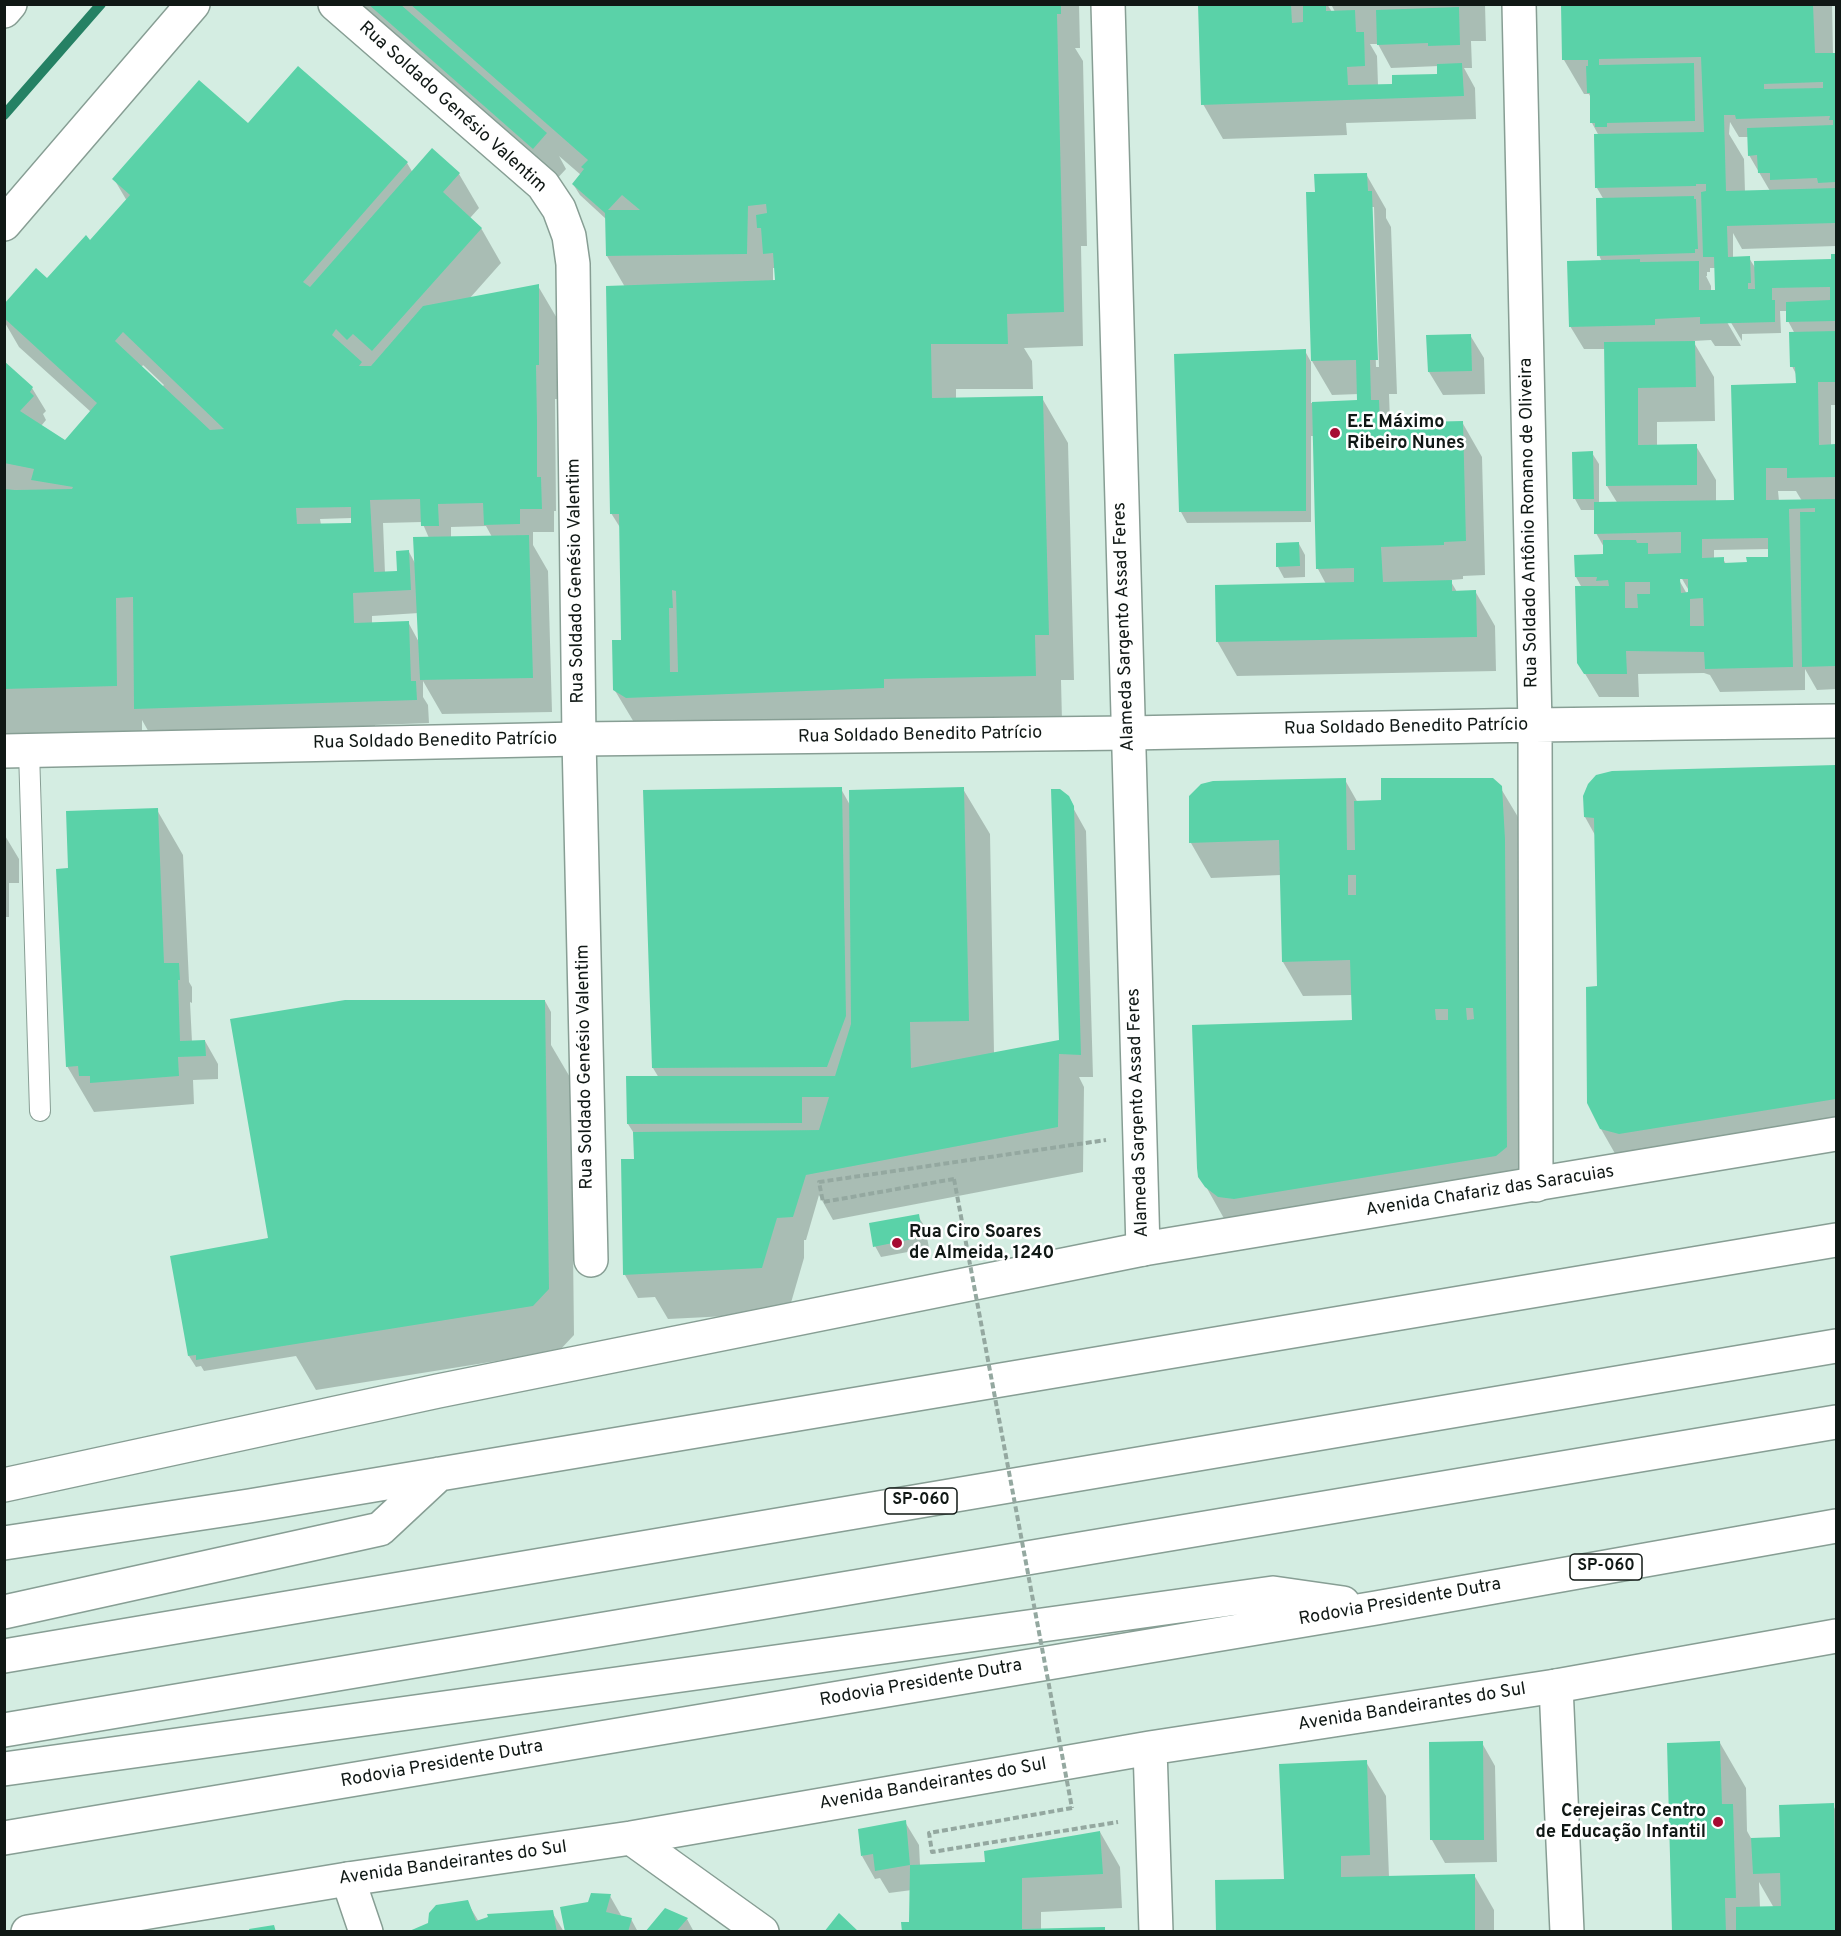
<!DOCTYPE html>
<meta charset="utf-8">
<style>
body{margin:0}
#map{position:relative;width:1841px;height:1936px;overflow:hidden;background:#d4ede2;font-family:Overpass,sans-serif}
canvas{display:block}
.frame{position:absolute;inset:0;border:6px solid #101815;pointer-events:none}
</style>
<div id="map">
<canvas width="1841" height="1936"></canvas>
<div class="frame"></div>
</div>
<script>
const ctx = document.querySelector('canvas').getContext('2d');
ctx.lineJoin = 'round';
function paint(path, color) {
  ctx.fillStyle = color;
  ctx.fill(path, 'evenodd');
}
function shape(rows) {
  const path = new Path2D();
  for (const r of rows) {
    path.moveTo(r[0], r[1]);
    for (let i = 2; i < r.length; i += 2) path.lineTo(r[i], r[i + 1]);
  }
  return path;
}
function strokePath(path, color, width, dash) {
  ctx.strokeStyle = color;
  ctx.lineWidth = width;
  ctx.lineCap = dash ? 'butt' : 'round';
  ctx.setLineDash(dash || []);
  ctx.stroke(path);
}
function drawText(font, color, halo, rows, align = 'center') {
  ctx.font = font + ' Overpass,sans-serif';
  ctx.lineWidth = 5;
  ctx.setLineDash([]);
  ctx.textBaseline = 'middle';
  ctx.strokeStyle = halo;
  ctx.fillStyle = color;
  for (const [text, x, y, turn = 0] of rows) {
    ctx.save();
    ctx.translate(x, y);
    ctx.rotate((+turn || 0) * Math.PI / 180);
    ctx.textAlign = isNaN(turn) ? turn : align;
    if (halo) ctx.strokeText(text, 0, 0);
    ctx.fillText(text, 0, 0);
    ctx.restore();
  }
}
paint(shape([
 [349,4,1079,4,1080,48,1075,48,1083,61,1087,246,1081,246,1083,346,1024,348,1032,361,1033,389,956,389,956,399,1042,398,1068,443,1074,680,1061,680,1062,721,635,724,614,689,623,641,621,529,611,513,625,287,607,256,606,219,580,195,573,184,581,175,559,156,566,169,553,183],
 [773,268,775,268,776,281,773,281],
 [1200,4,1327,4,1332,12,1335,12,1331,4,1485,4,1486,41,1471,41,1472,68,1464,68,1475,88,1476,119,1346,123,1347,135,1223,139,1203,104],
 [1370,44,1378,44,1391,68,1439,66,1439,75,1394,85,1378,85,1377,56],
 [1562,4,1832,4,1833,55,1836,54,1836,246,1742,249,1733,233,1733,258,1749,258,1756,269,1833,260,1832,255,1836,255,1836,405,1831,405,1831,446,1836,445,1836,689,1817,690,1805,669,1805,690,1720,692,1710,675,1704,673,1638,674,1639,697,1599,697,1578,662,1582,588,1576,577,1604,556,1605,549,1596,533,1595,510,1581,510,1575,499,1592,453,1599,464,1599,504,1618,504,1607,486,1605,349,1584,349,1570,326,1602,262,1599,255,1604,200,1597,188,1596,136,1599,136,1592,123,1591,98,1589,94,1584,94,1564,60],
 [1730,122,1739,137,1748,137,1749,155,1770,191,1745,192,1744,159,1729,134],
 [1710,268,1715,268,1716,291,1711,291,1711,286,1706,276,1707,276,1707,272,1710,272],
 [1780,311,1788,311,1788,321,1795,334,1792,366,1797,376,1797,385,1737,502,1716,502,1716,480,1696,446,1657,446,1657,422,1715,421,1714,377,1693,341,1711,340,1715,346,1741,346,1724,317,1727,316,1742,341,1742,334,1781,333],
 [1778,491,1796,491,1802,501,1779,501],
 [1770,549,1770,558,1748,563,1726,564,1723,559,1714,559,1714,550],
 [1678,572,1691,594,1687,594,1675,573],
 [299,68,407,163,413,173,459,174,479,208,470,218,481,228,501,263,469,299,538,286,558,320,558,399,555,399,556,511,554,511,554,532,533,532,533,545,548,571,552,712,442,714,423,681,423,697,428,705,429,723,375,725,376,737,155,743,142,720,142,731,4,735,4,363,32,388,46,411,43,414,46,420,41,426,66,441,91,412,19,347,4,321,4,306,47,281,91,242,127,201,114,179,248,126],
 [143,365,164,385,162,387,141,368],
 [352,518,353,525,321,525,320,519],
 [422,522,429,538,416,565,409,552,399,573,385,573,383,523],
 [486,526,492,537,451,538,451,527],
 [419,613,420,644,408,622,372,624,372,616],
 [1366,174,1386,209,1386,218,1391,227,1397,394,1389,394,1390,422,1391,424,1462,422,1482,457,1485,575,1463,576,1463,579,1450,580,1457,592,1475,591,1495,626,1496,671,1237,676,1217,641,1326,584,1318,569,1314,436,1311,436,1311,522,1187,523,1181,512,1305,351,1311,362,1311,403,1359,402,1359,394,1332,395,1312,361,1316,194],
 [1371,207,1374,207,1379,367,1376,367],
 [1470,335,1484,358,1485,394,1443,395,1429,372],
 [1299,544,1305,555,1305,577,1284,578,1278,567],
 [1836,767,1836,1136,1621,1164,1601,1129,1595,835,1585,817,1674,771],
 [1345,780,1358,803,1383,802,1500,787,1521,822,1533,1188,1226,1222,1200,1176,1353,1027,1352,995,1303,996,1283,962,1281,875,1211,878,1191,843,1191,797],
 [841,789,850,805,963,789,990,834,994,1053,1060,1046,1067,797,1086,831,1093,1077,1079,1077,1084,1087,1083,1172,833,1220,819,1195,806,1240,804,1240,804,1258,788,1313,668,1319,655,1297,638,1298,625,1275,622,1160,636,1163,635,1135,628,1124,659,1078,653,1068],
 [157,810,183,855,189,982,192,987,192,1003,190,1002,192,1042,205,1041,218,1064,218,1079,193,1080,194,1104,94,1112,67,1066,69,869],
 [4,834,19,859,19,883,9,883,9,917,4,917],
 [545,1001,551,1012,551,1045,571,1079,574,1335,559,1351,316,1390,296,1356,204,1371,201,1366,196,1367,189,1356,172,1257,267,1239],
 [918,1216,925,1227,929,1248,881,1257,875,1246],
 [1482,1743,1495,1766,1497,1862,1445,1863,1432,1840],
 [1720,1743,1746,1788,1747,1831,1752,1840,1781,1839,1833,1805,1836,1811,1836,1932,1674,1932],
 [1759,1882,1774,1908,1760,1908],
 [1366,1762,1386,1796,1389,1877,1474,1875,1494,1910,1494,1932,1218,1932,1285,1880],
 [905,1822,919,1845,920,1865,987,1863,1100,1832,1120,1867,1122,1908,1041,1912,1041,1930,1104,1928,1105,1932,904,1932,912,1930,912,1890,889,1893,880,1878,875,1879,862,1856],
 [610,1896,622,1917,631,1919,638,1932,567,1932,589,1903],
 [467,1902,479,1922,552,1912,564,1932,411,1932,429,1924],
 [687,1919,694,1932,647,1932]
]), '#0003');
strokePath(shape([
 [4,115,101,4]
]), '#258164', 10);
paint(shape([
 [368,4,400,4,547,133,533,149],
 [410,4,1061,4,1061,14,1057,14,1064,312,1007,314,1008,344,931,344,932,398,1043,396,1049,635,1035,635,1036,676,884,679,884,688,626,698,613,690,612,640,621,640,619,514,610,514,606,286,775,280,773,253,763,254,761,228,757,228,756,215,767,213,766,204,748,206,747,254,606,256,605,213,572,184,584,169,581,167,588,160],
 [622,195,640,210,608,210],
 [672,590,676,591,678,672,670,672,669,608,673,608],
 [1198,4,1291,4,1292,23,1303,22,1303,4,1326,4,1326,11,1355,10,1356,32,1364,32,1365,66,1347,67,1348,85,1392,84,1392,75,1437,74,1437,64,1462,63,1464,96,1201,105],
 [1561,4,1813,4,1815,53,1836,53,1836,182,1818,183,1817,178,1770,180,1770,173,1758,173,1757,155,1748,156,1747,128,1833,125,1833,120,1829,120,1830,116,1736,119,1735,115,1724,115,1726,191,1836,188,1836,223,1727,226,1728,257,1750,256,1751,283,1748,283,1748,289,1755,289,1754,261,1831,259,1831,254,1836,254,1836,321,1786,322,1786,302,1830,300,1830,287,1772,288,1772,300,1775,300,1775,322,1700,324,1700,317,1655,319,1655,325,1569,327,1567,261,1640,259,1640,262,1699,261,1699,290,1715,290,1714,257,1703,257,1701,192,1706,191,1706,184,1696,184,1696,186,1595,188,1594,134,1704,132,1701,57,1599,59,1599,65,1694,63,1695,121,1607,123,1607,127,1595,127,1595,123,1590,123,1590,93,1587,93,1586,66,1588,66,1588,60,1562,60],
 [1823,82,1823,88,1764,89,1764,84],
 [1459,7,1460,45,1428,46,1428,43,1377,45,1376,10],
 [298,66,408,162,303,282,310,287,432,148,460,173,443,192,482,228,372,351,353,334,347,340,336,329,332,335,362,362,359,366,371,366,423,306,539,284,539,365,536,365,537,420,537,477,541,477,542,509,520,509,520,524,484,525,483,503,438,504,439,526,421,526,420,499,370,500,374,572,397,571,396,551,409,550,411,590,353,593,354,623,409,621,411,681,416,681,417,700,134,709,133,597,116,598,117,686,4,689,4,489,15,490,72,489,73,487,31,480,34,469,4,463,4,361,33,387,30,392,34,396,20,411,65,440,97,403,4,318,4,304,36,268,47,278,86,235,90,240,130,195,112,179,199,80,248,123],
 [123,332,224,429,210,430,115,341],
 [351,507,351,523,297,524,296,508],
 [1367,173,1368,191,1372,191,1378,360,1370,360,1371,400,1379,400,1380,423,1463,421,1466,541,1444,542,1444,545,1381,547,1383,582,1452,580,1452,591,1476,590,1477,637,1216,642,1215,585,1354,582,1354,568,1316,569,1312,402,1357,400,1356,360,1311,361,1306,192,1315,192,1314,174],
 [1694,196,1694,199,1696,199,1697,225,1698,249,1695,249,1695,253,1597,256,1596,198],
 [1836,331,1836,382,1818,382,1819,445,1836,444,1836,477,1787,478,1787,468,1766,468,1766,500,1836,499,1836,666,1802,667,1800,512,1815,512,1815,508,1789,509,1793,667,1705,669,1704,652,1626,651,1627,674,1584,674,1577,663,1575,586,1609,586,1608,580,1596,581,1597,577,1575,577,1574,555,1603,554,1603,540,1636,540,1637,543,1648,543,1648,554,1681,553,1681,532,1594,534,1594,502,1734,500,1731,385,1796,383,1795,367,1790,367,1789,332],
 [1768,538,1768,557,1746,557,1747,562,1724,563,1724,557,1702,558,1702,539],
 [1680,579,1688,579,1688,592,1681,593],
 [1625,582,1650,582,1650,594,1637,594,1638,608,1625,608],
 [1703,598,1704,626,1690,626,1690,599],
 [1471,334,1472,371,1428,372,1426,335],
 [1695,341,1696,387,1638,388,1638,445,1697,444,1697,485,1606,486,1604,342],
 [1306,349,1306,511,1179,512,1174,354],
 [1593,451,1594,499,1573,499,1572,452],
 [529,535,533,678,420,680,413,537],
 [1299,542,1300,566,1276,567,1276,543],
 [1836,765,1836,1099,1619,1134,1600,1129,1587,1103,1586,987,1597,986,1594,818,1584,817,1583,796,1588,784,1596,775,1612,771],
 [1346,778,1347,850,1355,850,1354,801,1381,800,1381,778,1493,778,1502,786,1505,839,1507,1147,1496,1156,1234,1199,1218,1197,1205,1187,1198,1177,1197,1168,1192,1025,1352,1020,1350,960,1282,962,1279,840,1189,843,1189,796,1201,784,1213,781],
 [1348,875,1356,875,1356,895,1348,895],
 [1466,1008,1473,1008,1474,1019,1467,1020],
 [1435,1009,1448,1009,1448,1020,1436,1020],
 [842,787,846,1016,827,1067,652,1068,643,790],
 [964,787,969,1021,910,1022,911,1068,1059,1040,1051,789,1060,789,1069,796,1074,806,1081,1055,1059,1054,1058,1127,806,1175,793,1217,777,1218,762,1268,623,1275,621,1159,634,1159,633,1132,819,1130,829,1097,802,1097,802,1123,627,1124,626,1076,835,1076,851,1024,849,790],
 [158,808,164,963,179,963,180,980,178,980,180,1041,205,1040,206,1056,178,1057,179,1076,90,1083,90,1076,79,1076,78,1066,66,1067,56,869,68,868,66,811],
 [345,1000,545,1000,549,1289,533,1306,196,1360,196,1355,188,1356,170,1256,268,1238,230,1019],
 [919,1214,923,1237,873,1247,869,1223],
 [1483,1741,1484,1840,1430,1840,1429,1742],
 [1720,1741,1722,1804,1733,1804,1736,1898,1725,1898,1726,1932,1672,1932,1667,1743],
 [1367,1760,1370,1855,1341,1856,1341,1877,1475,1874,1475,1932,1216,1932,1215,1880,1284,1879,1279,1764],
 [1834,1803,1836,1932,1736,1932,1736,1907,1781,1906,1780,1873,1753,1874,1751,1838,1780,1837,1779,1805],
 [906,1820,910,1865,985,1862,984,1851,1100,1831,1103,1874,1022,1878,1022,1929,1105,1927,1105,1932,902,1932,901,1922,909,1922,910,1865,875,1871,873,1854,861,1856,858,1829],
 [591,1893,611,1894,606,1912,632,1918,628,1932,565,1932,560,1907,588,1902],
 [468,1900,476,1921,488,1917,487,1914,553,1910,557,1932,407,1932,428,1923,429,1913,436,1905],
 [665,1908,688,1918,676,1932,645,1932],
 [839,1913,859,1932,824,1932],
 [274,1925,276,1932,250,1932,249,1929]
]), '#5ad2a8');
const service = shape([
 [29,751,40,1111]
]);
const minor = shape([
 [335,4,543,185,559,209,569,236,573,264,579,739,591,1260],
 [1519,4,1535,725,1536,1185],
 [1129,733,1535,725,1836,721],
 [1556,1686,1567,1932],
 [348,1879,366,1932]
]);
const tertiary = shape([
 [4,751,579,739,1129,733],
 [1150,1748,1156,1932],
 [631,1838,762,1932],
 [28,1932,348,1879,631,1838,1150,1748,1556,1686,1836,1636]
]);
const secondary = shape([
 [1108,4,1143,1249,1836,1134],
 [4,11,10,4],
 [4,224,193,4]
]);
const motorway = shape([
 [4,1485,438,1391,1143,1249],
 [4,1543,249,1506,1836,1240],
 [4,1612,380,1529,439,1474],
 [4,1656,1836,1346],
 [4,1730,1836,1422],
 [4,1769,1273,1593,1343,1603],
 [4,1838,1376,1608,1836,1526]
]);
strokePath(service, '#879e94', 22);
strokePath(minor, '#879e94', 36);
strokePath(tertiary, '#879e94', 36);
strokePath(secondary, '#879e94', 36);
strokePath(motorway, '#879e94', 36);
strokePath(shape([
 [954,1179,823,1202,819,1182,1106,1140],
 [1072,1808,929,1833,932,1852,1118,1822]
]), '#94a8a0', 4, [6, 3]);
strokePath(service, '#fff', 20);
strokePath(minor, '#fff', 33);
strokePath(tertiary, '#fff', 33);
strokePath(secondary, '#fff', 33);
strokePath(motorway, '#fff', 33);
strokePath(shape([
 [954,1179,1072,1808]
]), '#94a8a0', 4, [6, 3]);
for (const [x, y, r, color] of [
 [1335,433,6,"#a60b32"],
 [897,1243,6,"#a60b32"],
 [1718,1822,6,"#a60b32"]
]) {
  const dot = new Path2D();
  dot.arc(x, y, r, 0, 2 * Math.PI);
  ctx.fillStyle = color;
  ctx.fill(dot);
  strokePath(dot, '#fff', 2);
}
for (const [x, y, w] of [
 [921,1501,72],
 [1606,1567,72]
]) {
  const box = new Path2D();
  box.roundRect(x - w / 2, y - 13, w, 26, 4.5);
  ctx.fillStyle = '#fff';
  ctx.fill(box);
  strokePath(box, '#101815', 1.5);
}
drawText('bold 16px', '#101815', null, [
 ["SP-060",921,1501],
 ["SP-060",1606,1567]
]);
drawText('18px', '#101815', '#fff', [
 ["Rua Soldado Genésio Valentim",452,108,42],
 ["Rua Soldado Antônio Romano de Oliveira",1530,523,-91],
 ["Rua Soldado Genésio Valentim",577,581,-91],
 ["Alameda Sargento Assad Feres",1125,627,-92],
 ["Rua Soldado Benedito Patrício",1406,728,-1],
 ["Rua Soldado Benedito Patrício",920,736,-1],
 ["Rua Soldado Benedito Patrício",435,742,-1],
 ["Rua Soldado Genésio Valentim",586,1067,-91],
 ["Alameda Sargento Assad Feres",1139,1113,-92],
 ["Avenida Chafariz das Saracuias",1490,1192,-9],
 ["Rodovia Presidente Dutra",1400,1603,-10],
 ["Rodovia Presidente Dutra",921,1684,-10],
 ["Avenida Bandeirantes do Sul",1412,1708,-9],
 ["Rodovia Presidente Dutra",442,1765,-10],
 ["Avenida Bandeirantes do Sul",933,1785,-10],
 ["Avenida Bandeirantes do Sul",453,1864,-8]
]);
drawText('bold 18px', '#101815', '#fff', [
 ["E.E Máximo",1347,423],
 ["Ribeiro Nunes",1347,444],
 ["Rua Ciro Soares",909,1233],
 ["de Almeida, 1240",909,1254],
 ["Cerejeiras Centro",1706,1812,"right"],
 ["de Educação Infantil",1706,1833,"right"]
], 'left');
</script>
